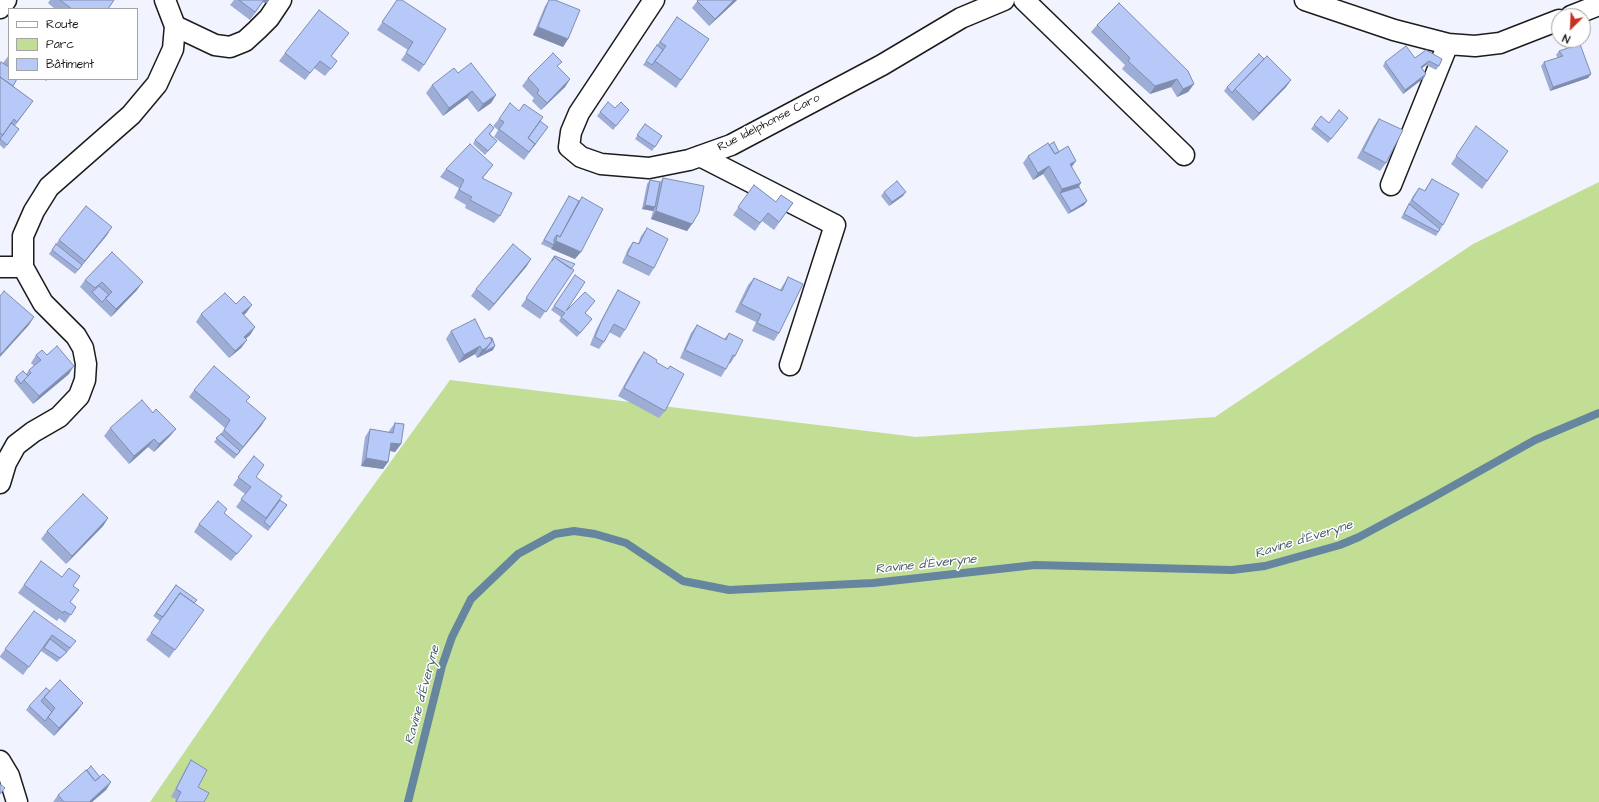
<!DOCTYPE html>
<meta charset="utf-8">
<style>
body{margin:0}
#map{position:relative;width:1599px;height:802px;overflow:hidden;background:#f1f4fe;font-family:"Architects Daughter",sans-serif}
canvas{display:block}
.legend{position:absolute;left:8px;top:8px;width:130px;height:72px;box-sizing:border-box;background:#fff;border:1px solid #a4a4a4;margin:0;padding:5px 7px;list-style:none;font-size:12px;color:#1c1c1c}
.legend li{display:flex;align-items:center;gap:8px;height:20px}
.legend b{width:20px;border:1px solid #a4a4a4}
.north{position:absolute;left:1551px;top:8px;width:40px;height:40px;box-sizing:border-box;background:#fff;border:1px solid #a4a4a4;border-radius:50%;rotate:204deg;font-size:11px;font-weight:700;line-height:16px;text-align:center;color:#1c1c1c}
.north::after{content:'';display:block;margin:auto;width:14px;height:18px;background:#c8321e;clip-path:polygon(50% 0,100% 100%,50% 72%,0 100%)}
</style>
<div id="map">
<canvas width="1599" height="802"></canvas>
<ul class="legend">
<li><b style="height:5px;background:#fff"></b>Route</li>
<li><b style="height:11px;background:#c2de95"></b>Parc</li>
<li><b style="height:11px;background:#b7c9f9"></b>Bâtiment</li>
</ul>
<div class="north">N</div>
</div>
<script>
const ctx = document.querySelector('canvas').getContext('2d');
ctx.lineJoin = 'round';
function paint(path, color) {
  ctx.fillStyle = color;
  ctx.fill(path, 'evenodd');
}
function shape(rows) {
  const path = new Path2D();
  for (const r of rows) {
    path.moveTo(r[0], r[1]);
    for (let i = 2; i < r.length; i += 2) path.lineTo(r[i], r[i + 1]);
  }
  return path;
}
function strokePath(path, color, width, dash) {
  ctx.strokeStyle = color;
  ctx.lineWidth = width;
  ctx.lineCap = dash ? 'butt' : 'round';
  ctx.setLineDash(dash || []);
  ctx.stroke(path);
}
function drawText(font, color, halo, rows, align = 'center') {
  ctx.font = font + ' "Architects Daughter",sans-serif';
  ctx.lineWidth = 3;
  ctx.setLineDash([]);
  ctx.textBaseline = 'middle';
  ctx.strokeStyle = halo;
  ctx.fillStyle = color;
  for (const [text, x, y, turn = 0] of rows) {
    ctx.save();
    ctx.translate(x, y);
    ctx.rotate((+turn || 0) * Math.PI / 180);
    ctx.textAlign = isNaN(turn) ? turn : align;
    if (halo) ctx.strokeText(text, 0, 0);
    ctx.fillText(text, 0, 0);
    ctx.restore();
  }
}
paint(shape([
 [1599,182,1599,802,150,802,267,632,450,380,916,437,1215,417,1473,244]
]), '#c2de95');
strokePath(shape([
 [408,802,442,666,452,637,471,599,518,554,555,534,574,531,595,534,626,543,683,581,729,590,873,583,1035,565,1232,570,1265,566,1340,545,1359,537,1428,500,1535,440,1599,413]
]), '#65869e', 8);
const street = shape([
 [654,0,579,113,571,132,569,147,581,157,601,164,649,168,689,160,731,145,882,65,961,18,1004,0],
 [1024,0,1184,155],
 [1305,0,1394,30,1448,44,1475,46,1500,43,1559,20],
 [0,8,6,0],
 [1571,16,1599,5],
 [175,26,215,45,230,47,245,41,257,30,269,18,281,0],
 [700,156,835,225,790,365],
 [1391,185,1448,44],
 [0,267,23,267],
 [0,483,6,463,16,445,33,432,59,417,79,396,85,380,86,364,83,348,76,336,43,303,23,267,23,236,34,211,49,187,131,115,157,84,173,49,175,26,165,0],
 [0,761,9,776,17,802]
]);
strokePath(street, '#1c1c1c', 23);
strokePath(street, '#fff', 20);
paint(shape([
 [50,0,114,0,108,9,55,9,48,3],
 [234,0,269,0,266,3,263,2,250,20,230,5],
 [397,0,424,65,419,72,401,60,408,50,377,30],
 [549,0,555,0,568,39,563,47,533,35,545,6],
 [698,0,737,0,709,26,692,8],
 [677,17,709,39,676,88,650,69,643,65],
 [1097,25,1194,84,1188,92,1177,97,1171,87,1150,94,1122,69,1125,65,1091,32],
 [349,33,331,57,337,61,325,76,314,68,305,80,279,61,285,53],
 [1426,50,1439,66,1436,70,1426,65,1422,68,1424,78,1403,94,1383,66,1385,62,1415,58],
 [1559,51,1591,74,1588,78,1550,91,1541,66,1544,62,1558,58,1556,55],
 [9,55,9,79,13,86,33,101,15,126,19,129,4,149,0,145,0,64,3,63],
 [1264,59,1291,80,1286,87,1253,121,1224,91,1227,87],
 [558,67,570,79,565,87,541,110,532,101,534,98,522,86,528,78],
 [458,73,496,95,491,103,478,112,467,98,443,116,426,93,432,85],
 [43,79,48,79,46,81],
 [615,108,629,110,613,130,597,116,600,112],
 [519,111,540,121,548,127,524,160,494,137,498,130,493,126,499,119],
 [1379,119,1386,163,1380,171,1357,158,1374,126],
 [1345,122,1328,143,1311,129,1314,125,1329,123],
 [645,124,662,136,652,151,635,139],
 [494,128,490,134,497,141,485,155,473,144,475,140],
 [1471,134,1508,151,1482,189,1451,164],
 [1049,145,1059,152,1072,167,1079,187,1087,201,1084,205,1068,214,1043,174,1033,180,1023,163,1028,156],
 [493,165,483,178,500,216,494,223,465,208,466,205,454,198,459,188,440,177,446,169],
 [663,178,692,224,687,231,651,219,653,211,642,209,647,184,650,180,660,182],
 [1432,179,1443,225,1436,236,1401,218,1413,196,1419,188,1424,191],
 [754,185,776,202,793,203,774,230,762,221,755,231,733,215],
 [884,192,903,196,889,206,881,196],
 [569,196,579,201,582,197,575,259,541,244],
 [647,228,654,268,649,276,622,263,628,249,633,242,638,244,641,236],
 [107,235,75,274,49,254,59,240],
 [112,252,137,290,111,317,80,287,85,280],
 [531,259,526,267,489,311,471,296,476,289],
 [549,265,571,269,574,270,540,319,521,306],
 [575,275,566,311,592,305,585,313,592,319,577,337,559,321,561,317,551,310],
 [788,277,779,333,774,341,752,331,756,322,735,312,748,285,754,278,780,290,783,285],
 [618,290,625,330,620,338,609,332,604,342,599,349,590,345,596,330,613,298],
 [236,304,252,305,246,313,244,315,255,327,250,335,246,339,247,340,241,348,229,358,196,322,201,314],
 [697,325,724,339,729,333,735,356,730,364,729,363,726,369,721,377,680,358,691,333],
 [451,331,485,339,493,350,477,358,475,354,459,363,446,339],
 [644,352,656,362,665,411,659,418,618,396,638,360],
 [36,355,47,355,69,374,33,404,14,381,16,377,26,374,29,370,34,366,31,363],
 [194,390,246,402,266,418,261,426,234,459,214,442,220,435,225,428,189,397],
 [153,413,176,429,170,436,154,452,148,447,129,464,104,436,110,428],
 [395,423,401,444,395,452,390,451,388,462,383,469,361,466,365,437,370,429,389,432,389,431],
 [254,456,256,477,280,500,287,505,268,531,236,507,245,494,233,485],
 [108,518,103,526,66,564,41,539,47,531],
 [199,524,252,536,246,543,231,561,194,532],
 [41,561,73,586,70,602,76,607,65,623,59,618,57,621,18,593],
 [176,585,194,603,204,610,169,658,146,640,160,621,153,616],
 [34,611,71,648,57,662,41,651,47,643,23,675,0,657,0,656],
 [50,691,78,710,54,736,26,710,29,706],
 [191,760,198,787,204,802,175,802,176,799,171,797,186,768],
 [100,777,111,782,106,790,92,802,53,802,58,795]
]), '#9dadd6');
paint(shape([
 [264,0,269,0,266,3,263,2,250,20],
 [734,0,737,0,709,26,715,19],
 [538,27,568,39,563,47,533,35],
 [1429,61,1426,65,1418,71,1421,67],
 [1426,74,1424,78,1403,94,1405,90],
 [1591,74,1588,78,1550,91,1553,87],
 [570,79,565,87,541,110,547,103],
 [1177,79,1171,87,1150,94,1155,86],
 [1291,80,1286,87,1253,121,1259,113],
 [1194,84,1188,92,1177,97,1183,89],
 [472,91,467,98,443,116,449,108],
 [496,95,491,103,478,112,483,104],
 [1076,161,1071,168,1070,164],
 [1049,166,1043,174,1033,180,1038,173],
 [1081,183,1076,191,1060,193,1062,189],
 [906,192,903,196,889,206,892,202],
 [1087,201,1084,205,1068,214,1071,211],
 [645,205,655,207,653,211,642,209],
 [656,211,692,224,687,231,651,219],
 [112,227,107,235,75,274,85,261],
 [556,241,581,252,575,259,551,249],
 [531,259,526,267,489,311,494,304],
 [143,282,137,290,111,317,116,309],
 [252,305,246,313,237,321,242,313],
 [34,317,29,325,0,357,0,355],
 [255,327,250,335,239,344,244,337],
 [247,340,241,348,229,358,235,351],
 [480,346,475,354,459,363,464,355],
 [495,346,493,350,481,356,484,352],
 [486,348,481,356,477,358,482,350],
 [74,366,69,374,33,404,39,396],
 [266,418,261,426,234,459,243,447],
 [176,429,170,436,154,452,159,444],
 [154,439,148,447,129,464,134,456],
 [391,443,401,444,395,452,386,450],
 [366,458,388,462,383,469,361,466],
 [108,518,103,526,66,564,72,556],
 [83,703,78,710,54,736,59,728],
 [111,782,106,790,92,802,89,802]
]), '#808dae');
const building = shape([
 [60,0,114,0,108,9,72,9,60,0],
 [239,0,264,0,255,12,239,0],
 [397,0,402,0,446,29,424,65,406,53,413,42,382,22,397,0],
 [549,0,555,0,580,10,568,39,538,27,549,0],
 [698,0,734,0,715,19,697,1,698,0],
 [1119,3,1188,71,1194,84,1183,89,1177,79,1155,86,1128,61,1130,58,1097,25,1119,3],
 [319,10,349,33,331,56,337,61,331,69,320,61,310,73,285,53,319,10],
 [677,17,709,39,681,80,655,61,666,46,660,42,677,17],
 [1580,44,1591,74,1553,87,1544,62,1563,56,1559,51,1580,44],
 [657,45,663,50,652,65,646,61,657,45],
 [1406,46,1415,58,1426,50,1442,59,1439,66,1429,61,1421,67,1426,74,1405,90,1385,62,1406,46],
 [553,53,562,62,557,66,570,79,547,103,537,93,539,90,528,78,553,53],
 [1259,54,1264,59,1235,89,1232,93,1227,87,1259,54],
 [1267,56,1291,80,1259,113,1235,89,1267,56],
 [1,62,9,67,9,79,17,79,13,86,0,77,0,64,1,62],
 [471,63,496,95,483,104,472,91,449,108,432,85,454,68,458,73,471,63],
 [0,77,33,101,17,122,14,119,3,135,0,133,0,77],
 [608,102,615,108,621,102,629,110,616,126,600,112,608,102],
 [510,103,519,111,524,104,543,117,528,138,535,144,529,152,499,129,504,122,499,119,510,103],
 [1339,110,1348,118,1331,139,1314,125,1321,116,1329,123,1339,110],
 [1379,119,1403,130,1386,163,1363,151,1379,119],
 [540,121,548,127,533,147,535,144,528,138,540,121],
 [11,123,19,129,7,145,0,139,11,123],
 [490,124,494,128,489,134,497,141,488,151,475,140,490,124],
 [645,124,662,136,655,147,637,135,645,124],
 [1476,126,1508,151,1487,181,1456,156,1476,126],
 [1054,142,1059,152,1055,154,1049,145,1054,142],
 [1048,143,1055,154,1068,146,1076,161,1070,164,1081,183,1062,189,1049,166,1038,173,1028,156,1048,143],
 [470,144,493,165,482,178,512,193,500,216,470,200,472,197,459,190,464,180,446,169,470,144],
 [663,178,704,186,699,212,692,224,656,211,663,178],
 [1432,179,1459,194,1443,225,1412,200,1419,188,1425,191,1432,179],
 [650,180,660,182,655,207,645,205,650,180],
 [897,181,906,192,892,202,884,192,897,181],
 [754,185,776,202,781,195,793,203,779,222,768,213,760,223,738,207,754,185],
 [1079,187,1087,201,1071,211,1060,193,1079,187],
 [569,196,579,201,560,237,557,235,554,239,554,245,544,240,569,196],
 [582,197,603,209,581,252,556,241,557,235,560,237,582,197],
 [1409,204,1440,229,1438,232,1404,214,1409,204],
 [86,206,112,227,85,261,59,240,86,206],
 [647,228,668,239,654,268,627,255,633,242,639,244,647,228],
 [56,244,82,265,78,270,52,250,56,244],
 [513,244,531,259,494,304,476,289,513,244],
 [112,252,143,282,116,309,105,298,112,292,102,282,95,288,85,280,112,252],
 [555,256,575,264,571,269,554,257,552,261,555,256],
 [554,257,574,270,546,312,526,298,554,257],
 [575,275,585,282,566,311,585,292,595,301,585,313,592,319,580,333,561,317,565,313,554,306,575,275],
 [788,277,803,284,779,333,757,323,761,314,741,304,754,278,782,291,788,277],
 [99,286,109,295,102,302,92,292,99,286],
 [618,290,640,302,625,330,614,324,604,342,595,337,601,322,618,290],
 [4,291,34,317,0,355,0,296,4,291],
 [225,293,236,304,244,296,252,305,242,313,255,327,244,337,247,340,235,351,201,314,225,293],
 [475,319,485,339,490,337,492,341,486,348,482,350,480,346,464,355,451,331,475,319],
 [697,325,726,340,729,333,743,340,735,356,733,355,726,369,685,350,697,325],
 [491,338,492,338,495,346,484,352,492,341,491,338],
 [57,346,74,366,39,396,24,380,31,373,29,370,41,360,36,355,42,350,47,355,57,346],
 [644,352,657,360,656,362,668,369,670,366,684,374,665,411,624,388,644,352],
 [214,366,250,397,246,401,266,418,243,447,224,430,230,420,194,390,214,366],
 [23,371,28,376,24,380,21,384,16,377,23,371],
 [142,400,153,413,156,409,176,429,159,444,154,439,134,456,110,428,142,400],
 [395,423,404,424,401,444,391,443,388,462,366,458,370,429,393,433,395,423],
 [221,434,240,451,237,455,216,438,221,434],
 [254,456,264,465,256,477,282,496,266,518,241,499,251,487,238,477,254,456],
 [83,494,108,518,72,556,47,531,83,494],
 [280,500,287,505,270,527,264,522,280,500],
 [218,501,227,509,224,513,252,536,237,554,199,524,218,501],
 [41,561,62,577,69,568,80,576,73,586,79,590,70,602,76,607,71,615,64,611,63,613,24,585,41,561],
 [176,585,197,600,194,603,180,593,163,617,156,613,176,585],
 [180,593,204,610,175,650,151,633,180,593],
 [34,611,76,641,70,648,52,635,29,667,5,649,34,611],
 [50,639,67,652,60,658,44,648,50,639],
 [60,680,83,703,59,728,48,717,55,708,44,697,60,680],
 [46,688,50,691,41,701,52,712,45,721,29,706,46,688],
 [191,760,207,770,198,787,209,793,204,802,176,802,181,792,176,789,191,760],
 [91,766,100,777,95,781,87,770,91,766],
 [86,770,95,781,103,774,111,782,89,802,64,802,58,795,86,770],
 [0,784,5,788,0,794,0,784]
]);
paint(building, '#b7c9f9');
strokePath(building, '#808dae', 1);
drawText('12px', '#1c1c1c', '#fff', [
 ["Rue Idelphonse Caro",769,123,-27]
]);
drawText('italic 13px', '#465a68', '#fff', [
 ["Ravine d'Éveryne",1304,540,-17],
 ["Ravine d'Éveryne",926,565,-6],
 ["Ravine d'Éveryne",423,695,-75]
]);
</script>
